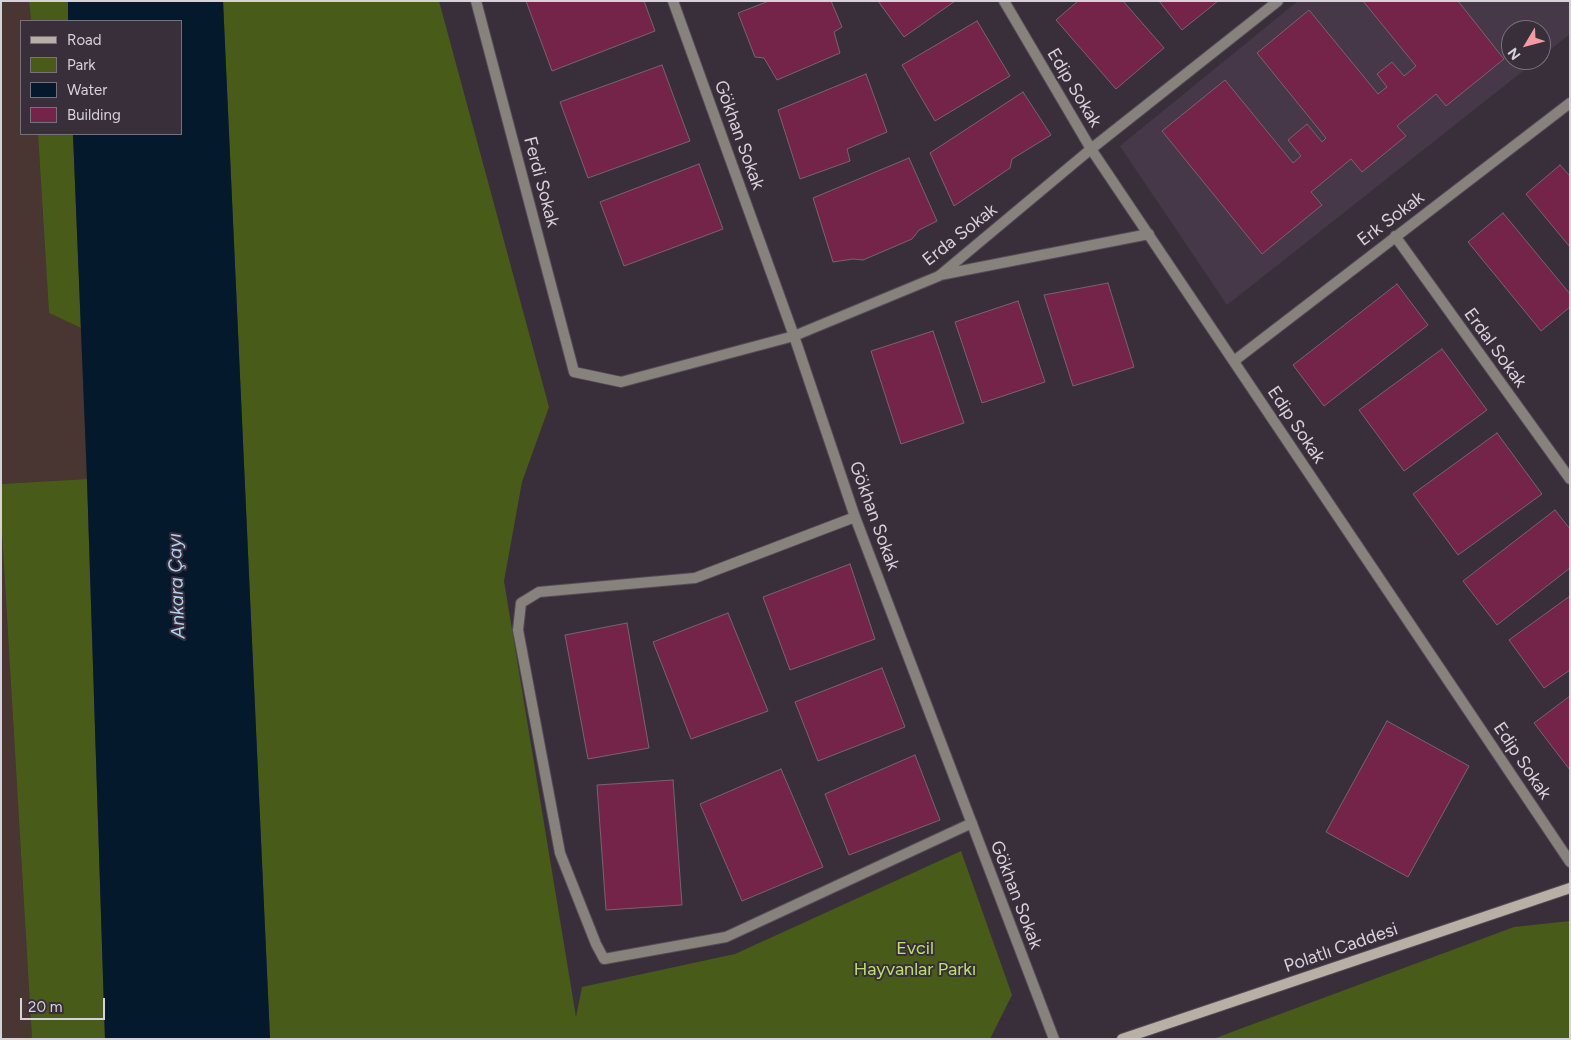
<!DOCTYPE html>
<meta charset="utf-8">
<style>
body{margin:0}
#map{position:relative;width:1571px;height:1040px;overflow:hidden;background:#392f3b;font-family:Figtree,sans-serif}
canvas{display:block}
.frame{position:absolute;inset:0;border:2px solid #d7d1d9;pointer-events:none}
.legend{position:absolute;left:20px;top:20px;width:162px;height:115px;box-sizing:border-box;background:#392f3b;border:1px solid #78707a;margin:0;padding:6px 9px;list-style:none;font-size:15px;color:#d7d1d9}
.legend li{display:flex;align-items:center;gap:10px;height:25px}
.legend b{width:25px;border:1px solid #78707a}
.north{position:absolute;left:1501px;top:20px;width:50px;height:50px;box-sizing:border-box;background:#392f3b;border:1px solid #78707a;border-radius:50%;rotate:233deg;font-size:14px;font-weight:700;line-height:20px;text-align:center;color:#d7d1d9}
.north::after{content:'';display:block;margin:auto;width:18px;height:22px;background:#f49aa0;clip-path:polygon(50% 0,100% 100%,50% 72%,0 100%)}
.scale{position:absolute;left:20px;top:998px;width:85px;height:22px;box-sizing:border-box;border:2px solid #d7d1d9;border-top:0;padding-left:6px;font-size:15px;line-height:18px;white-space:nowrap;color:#d7d1d9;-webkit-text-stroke:4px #392f3b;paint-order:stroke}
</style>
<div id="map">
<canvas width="1571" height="1040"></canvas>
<div class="frame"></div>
<ul class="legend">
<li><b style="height:6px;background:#b8afa5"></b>Road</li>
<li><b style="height:14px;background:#485b18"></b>Park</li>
<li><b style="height:14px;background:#04192c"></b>Water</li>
<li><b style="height:14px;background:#752449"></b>Building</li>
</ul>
<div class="north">N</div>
<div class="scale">20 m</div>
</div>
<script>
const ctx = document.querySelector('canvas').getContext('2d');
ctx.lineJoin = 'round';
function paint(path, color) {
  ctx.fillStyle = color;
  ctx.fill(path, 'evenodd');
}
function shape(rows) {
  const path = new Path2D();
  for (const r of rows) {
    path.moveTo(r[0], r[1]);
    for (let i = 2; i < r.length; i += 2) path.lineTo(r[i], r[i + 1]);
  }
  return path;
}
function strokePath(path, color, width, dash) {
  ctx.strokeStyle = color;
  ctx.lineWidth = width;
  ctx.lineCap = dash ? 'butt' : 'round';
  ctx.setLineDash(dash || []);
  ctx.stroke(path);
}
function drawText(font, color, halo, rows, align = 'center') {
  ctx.font = font + ' Figtree,sans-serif';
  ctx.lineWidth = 4;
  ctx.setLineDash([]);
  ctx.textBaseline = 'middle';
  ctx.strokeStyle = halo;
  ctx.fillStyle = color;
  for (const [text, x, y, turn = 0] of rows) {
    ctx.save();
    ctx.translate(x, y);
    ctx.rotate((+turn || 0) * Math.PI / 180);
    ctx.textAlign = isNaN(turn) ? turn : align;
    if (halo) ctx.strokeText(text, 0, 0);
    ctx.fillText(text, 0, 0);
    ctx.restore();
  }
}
paint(shape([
 [1298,1,1570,1,1570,34,1541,57,1541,30,1511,30,1511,60,1537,60,1227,305,1120,146]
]), '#463849');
paint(shape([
 [1,1,29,1,31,21,21,21,21,134,38,134,49,313,81,328,87,479,1,484],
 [1,516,32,1039,1,1039]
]), '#493531');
paint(shape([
 [29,1,68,1,68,21,31,21],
 [223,1,439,1,549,407,522,482,504,581,576,1017,582,987,735,954,961,851,1012,995,990,1039,270,1039],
 [38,134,73,134,81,328,49,313],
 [87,479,105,1039,32,1039,1,516,1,484],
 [1570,921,1570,1039,1213,1039,1514,927]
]), '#485b18');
paint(shape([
 [68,1,223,1,270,1039,105,1039,87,479,73,134,181,134,181,21,68,21]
]), '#04192c');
const building = shape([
 [526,1,644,1,655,31,552,71,526,1],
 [769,1,831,1,842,27,834,32,840,53,777,80,764,58,755,57,738,13,769,1],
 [878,1,955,1,904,37,878,1],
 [1078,1,1123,1,1164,48,1116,89,1056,20,1078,1],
 [1159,1,1218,1,1182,30,1159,1],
 [1363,1,1458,1,1504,59,1446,106,1436,94,1397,126,1406,136,1362,172,1351,159,1311,192,1322,205,1262,254,1162,131,1225,80,1293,163,1301,156,1288,140,1307,124,1322,142,1326,138,1257,53,1309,10,1378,94,1387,87,1377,74,1392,62,1404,76,1416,66,1363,1],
 [977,21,1010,76,935,121,902,65,977,21],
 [662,65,690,141,588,178,560,102,662,65],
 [866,74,887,132,847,149,850,161,800,179,778,110,866,74],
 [1023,92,1051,135,1012,159,1010,168,954,206,930,153,1023,92],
 [909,158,937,221,919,230,912,239,863,260,853,259,833,262,813,198,909,158],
 [699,164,723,229,624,266,600,202,699,164],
 [1560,165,1570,176,1570,247,1526,194,1560,165],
 [1503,213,1570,294,1570,307,1541,331,1468,242,1503,213],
 [1108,283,1134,367,1073,386,1044,295,1108,283],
 [1397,284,1428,325,1324,406,1293,365,1397,284],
 [1018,301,1045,382,982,403,955,322,1018,301],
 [933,331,964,423,901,444,871,351,933,331],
 [1442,349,1487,410,1404,471,1359,410,1442,349],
 [1497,433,1542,494,1458,555,1413,494,1497,433],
 [1555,510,1570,529,1570,568,1497,625,1463,581,1555,510],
 [850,564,875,639,790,670,763,597,850,564],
 [1570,596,1570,670,1544,688,1509,640,1570,596],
 [728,613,768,711,691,739,653,642,728,613],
 [627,623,649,748,588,759,565,635,627,623],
 [882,668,905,727,818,761,795,702,882,668],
 [1570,696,1570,770,1534,723,1570,696],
 [1387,721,1469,766,1408,877,1326,832,1387,721],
 [915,755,940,820,849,855,825,794,915,755],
 [781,769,823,867,742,901,700,804,781,769],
 [673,780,682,905,606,910,597,785,673,780]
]);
paint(building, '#752449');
strokePath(building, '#77646a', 1);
const street = shape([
 [476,1,574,372,621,382,794,336,939,276,1091,149,1278,1],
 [673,1,794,336,855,517,1054,1039],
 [1004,1,1091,149,1570,862],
 [1395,236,1570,479],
 [940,275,1149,234],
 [1234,361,1570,103],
 [855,517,695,578,539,592,521,603,518,630,560,853,596,944,604,959,726,937,972,823]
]);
const secondary = shape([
 [1122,1039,1570,888]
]);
strokePath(street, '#554c57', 12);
strokePath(secondary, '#554c57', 12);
strokePath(street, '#88827c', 10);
strokePath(secondary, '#b8afa5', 10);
drawText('18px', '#d7d1d9', '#392f3b', [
 ["Edip Sokak",1074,88,59],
 ["Gökhan Sokak",739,135,70],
 ["Ferdi Sokak",541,182,75],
 ["Erk Sokak",1391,219,-37],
 ["Erda Sokak",960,235,-38],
 ["Erdal Sokak",1495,348,54],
 ["Edip Sokak",1296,425,56],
 ["Gökhan Sokak",874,516,70],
 ["Edip Sokak",1522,761,56],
 ["Gökhan Sokak",1016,895,69],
 ["Polatlı Caddesi",1341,948,-19]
]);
drawText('18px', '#bbe06d', '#392f3b', [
 ["Evcil",915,949],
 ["Hayvanlar Parkı",915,970]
]);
drawText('italic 19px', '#aed0f2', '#392f3b', [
 ["Ankara Çayı",177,586,-92]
]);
</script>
